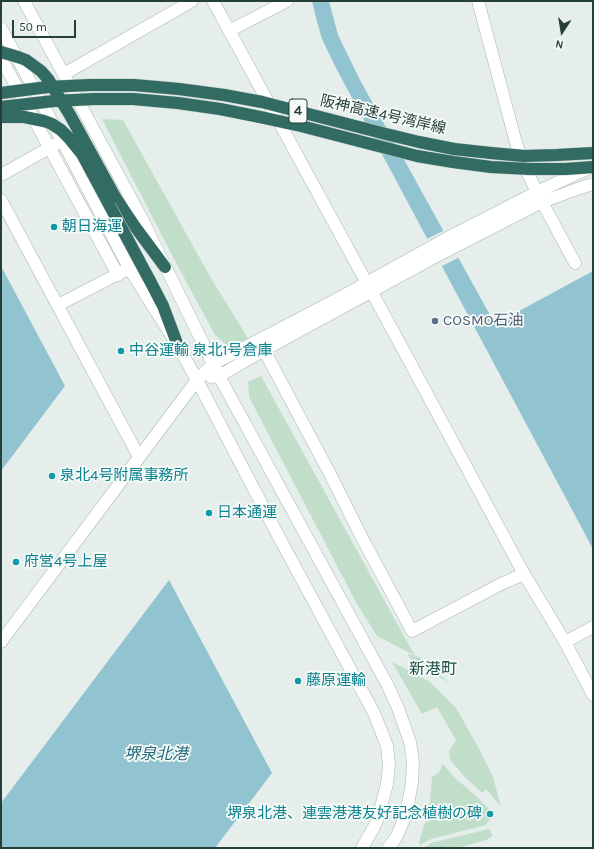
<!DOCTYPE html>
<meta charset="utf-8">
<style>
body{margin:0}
#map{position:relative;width:594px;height:849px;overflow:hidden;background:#e6eeeb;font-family:Karla,sans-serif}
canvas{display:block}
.frame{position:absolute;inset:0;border:2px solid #254039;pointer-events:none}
.north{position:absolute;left:542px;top:12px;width:40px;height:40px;-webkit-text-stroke:3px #f6faf8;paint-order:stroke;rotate:192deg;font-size:11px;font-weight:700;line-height:16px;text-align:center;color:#254039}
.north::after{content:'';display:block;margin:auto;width:14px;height:18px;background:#254039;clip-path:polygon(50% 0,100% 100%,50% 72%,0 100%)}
.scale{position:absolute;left:12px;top:20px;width:64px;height:18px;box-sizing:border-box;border:2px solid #254039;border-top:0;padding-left:5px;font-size:12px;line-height:14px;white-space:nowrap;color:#254039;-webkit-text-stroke:3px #f6faf8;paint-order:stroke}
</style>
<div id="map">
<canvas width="594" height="849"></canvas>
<div class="frame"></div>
<div class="north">N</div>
<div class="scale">50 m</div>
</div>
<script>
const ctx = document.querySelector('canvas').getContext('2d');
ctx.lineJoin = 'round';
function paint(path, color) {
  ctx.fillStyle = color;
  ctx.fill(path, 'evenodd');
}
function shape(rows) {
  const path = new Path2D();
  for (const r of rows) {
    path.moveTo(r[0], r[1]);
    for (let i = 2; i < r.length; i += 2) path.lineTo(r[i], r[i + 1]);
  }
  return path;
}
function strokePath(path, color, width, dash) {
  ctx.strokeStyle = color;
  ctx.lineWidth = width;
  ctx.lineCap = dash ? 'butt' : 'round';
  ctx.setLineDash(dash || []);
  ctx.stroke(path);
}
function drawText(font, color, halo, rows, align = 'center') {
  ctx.font = font + ' Karla,"Noto Sans JP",sans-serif';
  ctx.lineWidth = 3.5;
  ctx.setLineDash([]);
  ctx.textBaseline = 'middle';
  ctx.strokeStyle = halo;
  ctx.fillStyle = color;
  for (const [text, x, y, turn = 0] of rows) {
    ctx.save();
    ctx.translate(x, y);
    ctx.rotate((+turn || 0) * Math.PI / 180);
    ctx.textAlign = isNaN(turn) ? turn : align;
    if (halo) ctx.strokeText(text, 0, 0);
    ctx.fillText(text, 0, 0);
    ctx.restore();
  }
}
paint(shape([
 [102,119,123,120,212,280,248,338,230,348,215,335,173,257],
 [261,376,415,656,419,657,449,683,413,662,407,654,414,655,377,636,357,604,249,397,248,382],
 [392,662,430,682,456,708,477,745,493,777,501,807,486,789,482,793,464,776,450,760,449,751,456,740,437,707,422,714],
 [443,764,453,776,477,797,490,810,493,815,486,825,431,839,420,845,419,843,422,832,429,813,432,777,439,772],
 [489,829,493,836,486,840,457,848,424,848,431,843]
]), '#c0dec9');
paint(shape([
 [312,1,329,1,338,35,360,80,495,324,593,271,593,549,336,68,322,39,316,18],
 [1,266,65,386,1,471],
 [169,580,272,773,215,848,1,848,1,803]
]), '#91c4d0');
paint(shape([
 [445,230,460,257,440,267,425,240]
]), '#e6eeeb');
const minor = shape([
 [24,1,140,215,219,376,387,684,398,708,410,742,413,762,412,782,409,799,404,819,396,838,388,848],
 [213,1,399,342,524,574,565,642,593,695],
 [478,1,515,139,522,162,542,202,575,263],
 [1,28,62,140,129,268,178,346,197,380,280,539,374,713,387,746,389,765,387,784,379,815,374,827,362,848],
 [229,31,287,1],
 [1,58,118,275],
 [64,74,192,1],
 [1,175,56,144],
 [1,200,139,457],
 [58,305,124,271],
 [264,350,329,472,361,536,412,631,503,583,524,574],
 [211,377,219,376,264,350,431,259,542,202,577,189,593,184],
 [1,642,197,380,213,364,343,296,453,235,537,192,578,173,588,169],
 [565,642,593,627]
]);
const highway = shape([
 [115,197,136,228,165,267],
 [149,279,163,306,178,346]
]);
strokePath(minor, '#a8b6b2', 13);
strokePath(highway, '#c2cac8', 13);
strokePath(minor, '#fff', 12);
strokePath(highway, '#326b61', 12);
const highwayBridge = shape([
 [1,52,18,57,26,60,41,71,48,79,70,115,115,197],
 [1,93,48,87,90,85,134,85,179,89,224,95,262,102,386,134,419,142,454,149,491,153,524,156,557,155,593,153],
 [1,107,54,101,94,99,133,99,178,103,220,109,260,117,301,126,417,156,453,162,491,167,530,169,565,169,593,167],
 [1,117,24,117,44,121,52,124,61,130,69,138,82,154,149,279]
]);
strokePath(highwayBridge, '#c2cac8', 13, []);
strokePath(highwayBridge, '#326b61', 12);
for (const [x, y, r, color] of [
 [54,227,4,"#0f9aa8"],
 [435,321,4,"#5c6f8a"],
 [121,351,4,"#0f9aa8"],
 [52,476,4,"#0f9aa8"],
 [209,513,4,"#0f9aa8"],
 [16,562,4,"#0f9aa8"],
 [298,681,4,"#0f9aa8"],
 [490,814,4,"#0f9aa8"]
]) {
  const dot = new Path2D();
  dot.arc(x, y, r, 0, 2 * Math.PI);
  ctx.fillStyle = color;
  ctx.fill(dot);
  strokePath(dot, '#f6faf8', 1.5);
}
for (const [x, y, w] of [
 [298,111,18]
]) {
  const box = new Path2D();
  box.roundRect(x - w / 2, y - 12, w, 24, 3);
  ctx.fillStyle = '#f6faf8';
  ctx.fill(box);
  strokePath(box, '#254039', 1);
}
drawText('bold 14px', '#254039', null, [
 ["4",298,111]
]);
drawText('15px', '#254039', '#f6faf8', [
 ["阪神高速4号湾岸線",383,115,13]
]);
drawText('15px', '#0d838f', '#f6faf8', [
 ["朝日海運",62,227],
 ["中谷運輸 泉北1号倉庫",129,351],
 ["泉北4号附属事務所",60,476],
 ["日本通運",217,513],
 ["府営4号上屋",24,562],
 ["藤原運輸",306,681],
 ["堺泉北港、連雲港港友好記念植樹の碑",482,814,"right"]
], 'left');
drawText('15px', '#4e5e75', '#f6faf8', [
 ["COSMO石油",443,321]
], 'left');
drawText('16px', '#215147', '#f6faf8', [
 ["新港町",433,669]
]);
drawText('italic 16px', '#21687a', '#f6faf8', [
 ["堺泉北港",156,754]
]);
</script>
